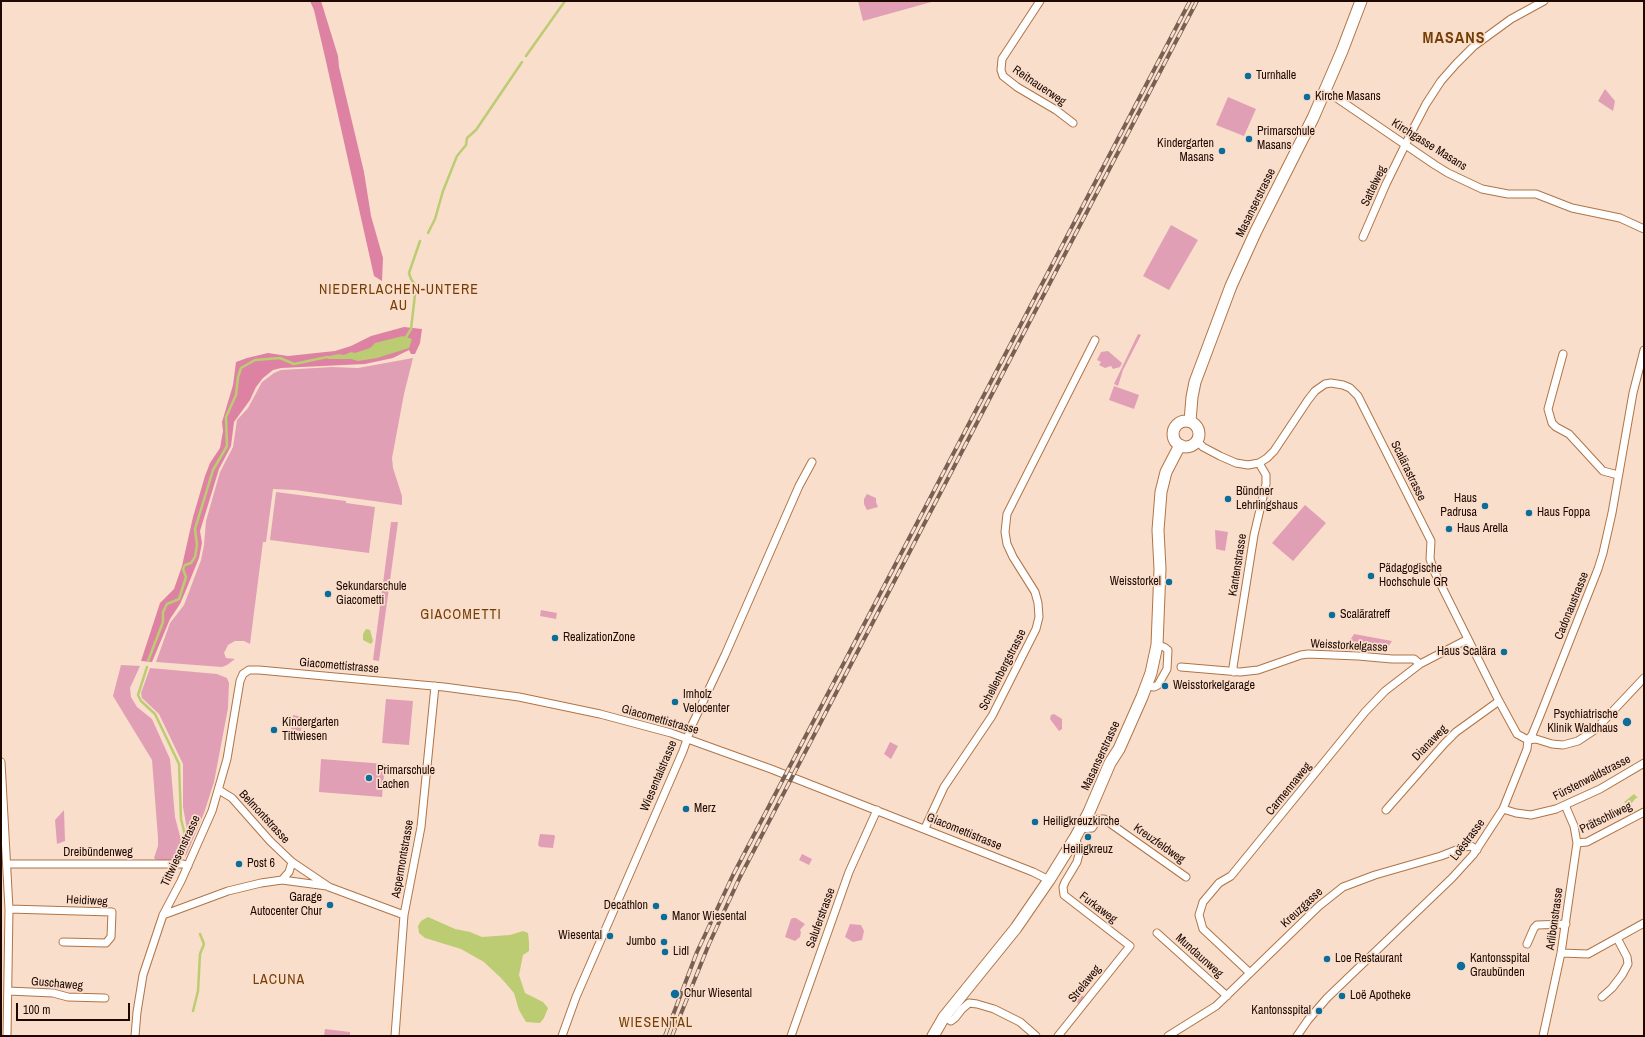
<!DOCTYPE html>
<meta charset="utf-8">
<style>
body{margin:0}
#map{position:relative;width:1645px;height:1037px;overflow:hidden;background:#f9decb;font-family:"Archivo Narrow",sans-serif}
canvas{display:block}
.frame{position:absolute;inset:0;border:2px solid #1e0800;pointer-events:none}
.scale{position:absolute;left:16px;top:1003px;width:114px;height:18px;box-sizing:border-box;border:2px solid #1e0800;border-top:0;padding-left:5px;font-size:12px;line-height:14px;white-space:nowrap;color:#1e0800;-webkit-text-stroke:3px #f9decb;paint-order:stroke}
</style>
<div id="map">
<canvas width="1645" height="1037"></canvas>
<div class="frame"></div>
<div class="scale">100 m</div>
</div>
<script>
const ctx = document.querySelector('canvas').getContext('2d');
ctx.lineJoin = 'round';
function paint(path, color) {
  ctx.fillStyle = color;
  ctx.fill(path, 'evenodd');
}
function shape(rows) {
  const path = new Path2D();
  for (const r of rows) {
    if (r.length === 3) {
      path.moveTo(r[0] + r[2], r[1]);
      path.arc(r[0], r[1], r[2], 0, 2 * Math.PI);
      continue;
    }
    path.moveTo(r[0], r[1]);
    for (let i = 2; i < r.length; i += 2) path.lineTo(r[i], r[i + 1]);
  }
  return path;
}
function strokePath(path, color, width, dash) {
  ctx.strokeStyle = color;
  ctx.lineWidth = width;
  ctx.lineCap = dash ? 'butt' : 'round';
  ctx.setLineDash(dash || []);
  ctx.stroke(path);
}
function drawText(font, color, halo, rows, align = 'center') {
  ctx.font = font + ' "Archivo Narrow",sans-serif';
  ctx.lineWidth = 3.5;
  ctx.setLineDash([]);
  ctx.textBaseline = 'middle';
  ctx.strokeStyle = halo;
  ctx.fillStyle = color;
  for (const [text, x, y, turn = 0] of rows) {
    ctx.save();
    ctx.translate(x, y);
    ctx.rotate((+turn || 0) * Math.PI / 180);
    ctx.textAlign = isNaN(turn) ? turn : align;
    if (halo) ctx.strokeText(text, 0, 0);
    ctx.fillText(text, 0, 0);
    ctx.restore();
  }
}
paint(shape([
 [858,1,935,1,863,21],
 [1605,89,1615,101,1613,111,1598,101],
 [1228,97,1256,109,1244,136,1216,125],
 [1171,225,1198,240,1169,290,1143,276],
 [1138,334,1141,335,1123,370,1118,386,1114,384],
 [1108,351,1122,363,1120,367,1113,369,1111,366,1105,368,1099,365,1101,362,1097,360,1101,352],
 [413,358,404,394,392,458,393,468,402,496,402,505,295,490,273,489,266,542,263,542,250,644,244,641,235,641,228,645,224,653,226,658,235,659,227,665,222,667,156,662,170,623,184,605,201,560,204,545,206,521,220,472,233,447,237,420,248,408,262,382,274,373,281,370,332,367,358,368],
 [1114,386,1139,395,1134,409,1109,400],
 [276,492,346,501,346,503,375,507,369,553,270,540],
 [867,494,876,498,876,502,878,507,867,510,864,504,864,499],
 [1305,505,1326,523,1293,561,1272,543],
 [391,522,398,522,379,661,373,660],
 [1215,530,1228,532,1225,551,1216,549],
 [541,610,557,613,556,619,540,616],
 [1354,634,1392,641,1385,651,1347,645],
 [121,665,140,666,130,688,131,697,137,707,152,719,170,759,175,817,181,840,178,861,156,860,154,858,158,846,158,838,152,760,113,696],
 [150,668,217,674,227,678,229,683,228,708,214,782,204,813,185,858,188,835,183,807,183,764,159,714,142,698,141,693],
 [386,699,413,701,409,745,382,743],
 [1054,714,1062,719,1062,729,1059,731,1050,719,1051,715],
 [293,715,303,717,301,731,291,730],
 [890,742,898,746,891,759,884,754],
 [321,759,385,764,382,797,319,792],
 [64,810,65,841,57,844,55,820],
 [540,834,554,835,555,836,553,848,540,847,538,845],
 [802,854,812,859,809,865,799,860],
 [793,918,796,918,805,924,800,930,801,932,800,937,795,941,785,937,791,919],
 [850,924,861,925,864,931,862,940,853,942,845,937],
 [1077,991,1085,998,1079,1004,1072,998],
 [325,1029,350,1032,350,1036,324,1036]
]), '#e19fb5');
paint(shape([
 [310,1,321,1,338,56,339,67,364,172,371,216,383,258,382,281,374,276,325,57,314,10],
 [404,327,422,329,420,343,415,354,411,354,409,350,393,358,365,364,281,368,273,370,263,378,256,387,250,400,234,422,231,446,219,469,200,531,202,543,199,558,186,590,180,604,170,619,152,662,141,661,160,603,174,589,182,566,193,517,205,476,210,463,220,448,223,431,222,422,233,385,236,362,247,358,268,353,288,356,335,351,351,346,371,336]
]), '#dd82a3');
paint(shape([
 [403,336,412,339,409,348,377,358,358,361,351,359,329,359,324,357,339,354,344,355,351,352,355,353,370,348,375,343],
 [366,629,370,630,373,641,371,644,363,640,363,634],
 [1634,794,1638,798,1636,798,1629,806,1624,802],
 [428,917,455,929,470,932,482,937,510,935,523,931,528,933,529,942,529,951,523,955,519,975,525,993,543,1002,548,1008,544,1018,540,1023,526,1022,519,1010,514,993,501,978,484,962,461,949,425,938,419,933,418,926,421,921]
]), '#bbcc72');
strokePath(shape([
 [526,56,565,1],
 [428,233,435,219,443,191,457,156,466,145,467,138,476,130,522,62],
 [405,339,411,329,416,286,411,279,409,273,420,241],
 [148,661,163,622,163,612,167,604,179,599,186,577,183,569,185,565,191,563,195,557,197,545,195,529,213,470,227,446,226,417,236,395,238,377,241,368,255,360,280,358,294,364,327,357],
 [147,667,138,695,141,701,155,714,179,764,181,819,185,835,183,854],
 [193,1011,198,991,200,954,204,944,200,934]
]), '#bbcc72', 2.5);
const minor = shape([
 [1040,1,1002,59,1001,70,1003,76,1017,87,1056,110,1073,123],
 [1325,90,1435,165,1448,173,1482,189,1508,194,1536,194,1572,208,1620,218,1644,229],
 [1363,237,1386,184,1413,129,1426,104,1441,81,1456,64,1474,46,1511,19,1544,1],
 [1563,354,1548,409,1552,423,1556,427,1569,434,1603,471,1618,475],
 [1197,441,1203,447,1220,456,1236,463,1248,465,1259,463,1267,458,1274,451,1308,400,1315,391,1325,384,1331,383,1343,385,1350,388,1358,396,1431,541,1430,559,1435,573,1499,701,1517,734,1528,740,1536,739,1552,744,1563,745,1578,741,1596,729,1644,678],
 [1181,667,1240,672,1258,670,1301,655,1308,654,1358,656,1392,659,1414,659,1420,664],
 [1234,672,1233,667,1254,535,1266,484,1266,475,1259,463],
 [1147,686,1154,687,1158,685,1167,669,1168,650,1164,647,1157,645],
 [1528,740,1532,735,1539,718,1598,569,1603,553,1612,513,1633,393,1644,350],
 [1,762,9,909,7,1036],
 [219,790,232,798,270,841,292,862,329,887,404,915],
 [1503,809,1516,813,1531,815,1556,809,1600,789,1644,763],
 [1386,810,1444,744,1456,732,1499,701],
 [925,828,944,787,992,716,1036,629,1039,617,1038,603,1035,592,1013,557,1007,544,1005,532,1007,514,1095,340],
 [1080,829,1092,828,1098,819,1104,819,1186,877],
 [1577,843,1587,842,1644,812],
 [8,864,183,864,188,866],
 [282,880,289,872,292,862],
 [9,909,112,912,111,937,106,943,63,942],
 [163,915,228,891,261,883,282,880,327,886],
 [1157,933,1227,996],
 [1527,944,1534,928,1537,925,1566,924],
 [1561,953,1588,954,1644,923],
 [1250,973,1203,929,1199,915,1203,902,1219,883,1231,876,1365,712,1385,691,1420,664,1468,639],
 [8,991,53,993,68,997,105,998],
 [1602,997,1612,988,1622,975,1628,964,1627,957,1617,938],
 [944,1017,951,1021,955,1018,962,1009,969,1003,977,1004,994,1009,1020,1022,1036,1036],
 [135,1036,137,1012,143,975,163,915,181,881,212,811,227,759,240,681,243,674,249,670,259,670,444,687,519,697,600,714,671,733,771,769,1033,872,1049,880],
 [395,1036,404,915,421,827,435,686],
 [562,1036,576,997,683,751,692,725,725,655,799,486,812,462],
 [791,1036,849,872,877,810],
 [1058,1036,1130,946,1064,895,1063,887,1065,882,1077,862,1080,850,1075,838],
 [1168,1036,1216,1006,1319,906,1343,887,1375,875,1441,856,1464,847,1471,846,1477,850],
 [1297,1036,1308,1020,1327,998,1452,878,1473,855,1503,809,1527,749,1528,740],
 [1543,1036,1561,953,1577,843,1574,826,1565,805]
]);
const primary = shape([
 [1186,434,13],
 [1190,421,1192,397,1195,382,1231,286,1256,231,1313,118,1342,51,1361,1],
 [933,1036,944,1017,1016,928,1049,880,1075,838,1089,812,1110,763,1119,749,1142,697,1151,673,1157,645,1160,569,1158,530,1161,492,1166,472,1180,445]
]);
strokePath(minor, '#b07445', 9);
strokePath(primary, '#b07445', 13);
strokePath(minor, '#fff', 7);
strokePath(primary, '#fff', 11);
const rail = shape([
 [665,1036,697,952,733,875,1190,1],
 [672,1036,709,944,740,877,1197,1]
]);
strokePath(rail, '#786053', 4);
strokePath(rail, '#f9decb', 2.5, [8]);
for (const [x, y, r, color] of [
 [1248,76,4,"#0c6d9b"],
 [1307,97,4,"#0c6d9b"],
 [1249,139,4,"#0c6d9b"],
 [1222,151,4,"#0c6d9b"],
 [1228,499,4,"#0c6d9b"],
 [1485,506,4,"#0c6d9b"],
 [1529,513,4,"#0c6d9b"],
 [1449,529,4,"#0c6d9b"],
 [1371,576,4,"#0c6d9b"],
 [1169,582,4,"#0c6d9b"],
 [328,594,4,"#0c6d9b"],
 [1332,615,4,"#0c6d9b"],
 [555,638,4,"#0c6d9b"],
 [1504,652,4,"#0c6d9b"],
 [1165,686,4,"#0c6d9b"],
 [675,702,4,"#0c6d9b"],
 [1627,722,5,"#0c6d9b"],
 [274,730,4,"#0c6d9b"],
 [369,778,4,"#0c6d9b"],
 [686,809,4,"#0c6d9b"],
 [1035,822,4,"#0c6d9b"],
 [1088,837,4,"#0c6d9b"],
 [239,864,4,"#0c6d9b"],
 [330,905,4,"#0c6d9b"],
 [656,906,4,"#0c6d9b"],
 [664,917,4,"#0c6d9b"],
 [610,936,4,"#0c6d9b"],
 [664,942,4,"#0c6d9b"],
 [665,952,4,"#0c6d9b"],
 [1327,959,4,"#0c6d9b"],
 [1461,966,5,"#0c6d9b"],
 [675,994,5,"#0c6d9b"],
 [1342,996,4,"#0c6d9b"],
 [1319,1011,4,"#0c6d9b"]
]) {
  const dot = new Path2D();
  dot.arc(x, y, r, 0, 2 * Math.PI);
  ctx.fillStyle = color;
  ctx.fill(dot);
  strokePath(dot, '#f9decb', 1.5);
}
drawText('12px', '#1e0800', '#f9decb', [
 ["Turnhalle",1256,76],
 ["Kirche Masans",1315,97],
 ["Primarschule",1257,132],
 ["Masans",1257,146],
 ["Kindergarten",1214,144,"right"],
 ["Masans",1214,158,"right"],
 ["Bündner",1236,492],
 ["Lehrlingshaus",1236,506],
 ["Haus",1477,499,"right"],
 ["Padrusa",1477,513,"right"],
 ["Haus Foppa",1537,513],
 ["Haus Arella",1457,529],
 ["Pädagogische",1379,569],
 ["Hochschule GR",1379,583],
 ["Weisstorkel",1161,582,"right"],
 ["Sekundarschule",336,587],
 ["Giacometti",336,601],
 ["Scaläratreff",1340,615],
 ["RealizationZone",563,638],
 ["Haus Scalära",1496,652,"right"],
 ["Weisstorkelgarage",1173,686],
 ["Imholz",683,695],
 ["Velocenter",683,709],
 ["Psychiatrische",1618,715,"right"],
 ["Klinik Waldhaus",1618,729,"right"],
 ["Kindergarten",282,723],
 ["Tittwiesen",282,737],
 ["Primarschule",377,771],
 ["Lachen",377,785],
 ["Merz",694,809],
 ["Heiligkreuzkirche",1043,822],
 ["Heiligkreuz",1088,850,"center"],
 ["Post 6",247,864],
 ["Garage",322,898,"right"],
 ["Autocenter Chur",322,912,"right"],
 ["Decathlon",648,906,"right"],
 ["Manor Wiesental",672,917],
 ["Wiesental",602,936,"right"],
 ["Jumbo",656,942,"right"],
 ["Lidl",673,952],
 ["Loe Restaurant",1335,959],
 ["Kantonsspital",1470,959],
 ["Graubünden",1470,973],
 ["Chur Wiesental",684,994],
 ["Loë Apotheke",1350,996],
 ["Kantonsspital",1311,1011,"right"]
], 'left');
drawText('12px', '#1e0800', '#f9decb', [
 ["Reitnauerweg",1039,86,34],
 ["Kirchgasse Masans",1429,145,32],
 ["Sattelweg",1374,186,-65],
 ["Masanserstrasse",1256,203,-64],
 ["Scalärastrasse",1408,471,64],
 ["Kantenstrasse",1238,565,-81],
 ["Cadonaustrasse",1572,606,-68],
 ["Weisstorkelgasse",1349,646,3],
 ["Giacomettistrasse",339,666,5],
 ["Schellenbergstrasse",1003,670,-63],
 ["Giacomettistrasse",660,720,16],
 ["Dianaweg",1430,743,-46],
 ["Masanserstrasse",1101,756,-65],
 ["Wiesentalstrasse",659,776,-67],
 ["Fürstenwaldstrasse",1592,778,-27],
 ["Carmennaweg",1289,789,-51],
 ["Belmontstrasse",264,817,47],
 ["Prätschliweg",1606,818,-26],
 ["Giacomettistrasse",964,832,22],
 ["Loëstrasse",1468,840,-53],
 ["Kreuzfeldweg",1159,844,35],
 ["Tittwiesenstrasse",181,851,-65],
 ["Dreibündenweg",98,853],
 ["Aspermontstrasse",403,859,-80],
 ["Heidiweg",87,901,3],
 ["Furkaweg",1098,908,37],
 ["Kreuzgasse",1302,908,-43],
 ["Saluferstrasse",821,918,-70],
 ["Arlibonstrasse",1555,919,-82],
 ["Mundaunweg",1199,956,42],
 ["Guschaweg",57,984,5],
 ["Strelaweg",1085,984,-51]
]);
ctx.letterSpacing = '1px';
drawText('14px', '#763e06', '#f9decb', [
 ["NIEDERLACHEN-UNTERE",399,290],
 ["AU",399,306],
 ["GIACOMETTI",461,615],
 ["LACUNA",279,980],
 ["WIESENTAL",656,1023]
]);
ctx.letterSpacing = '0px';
ctx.letterSpacing = '1px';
drawText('bold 16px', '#763e06', '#f9decb', [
 ["MASANS",1454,39]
]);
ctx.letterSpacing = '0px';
</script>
